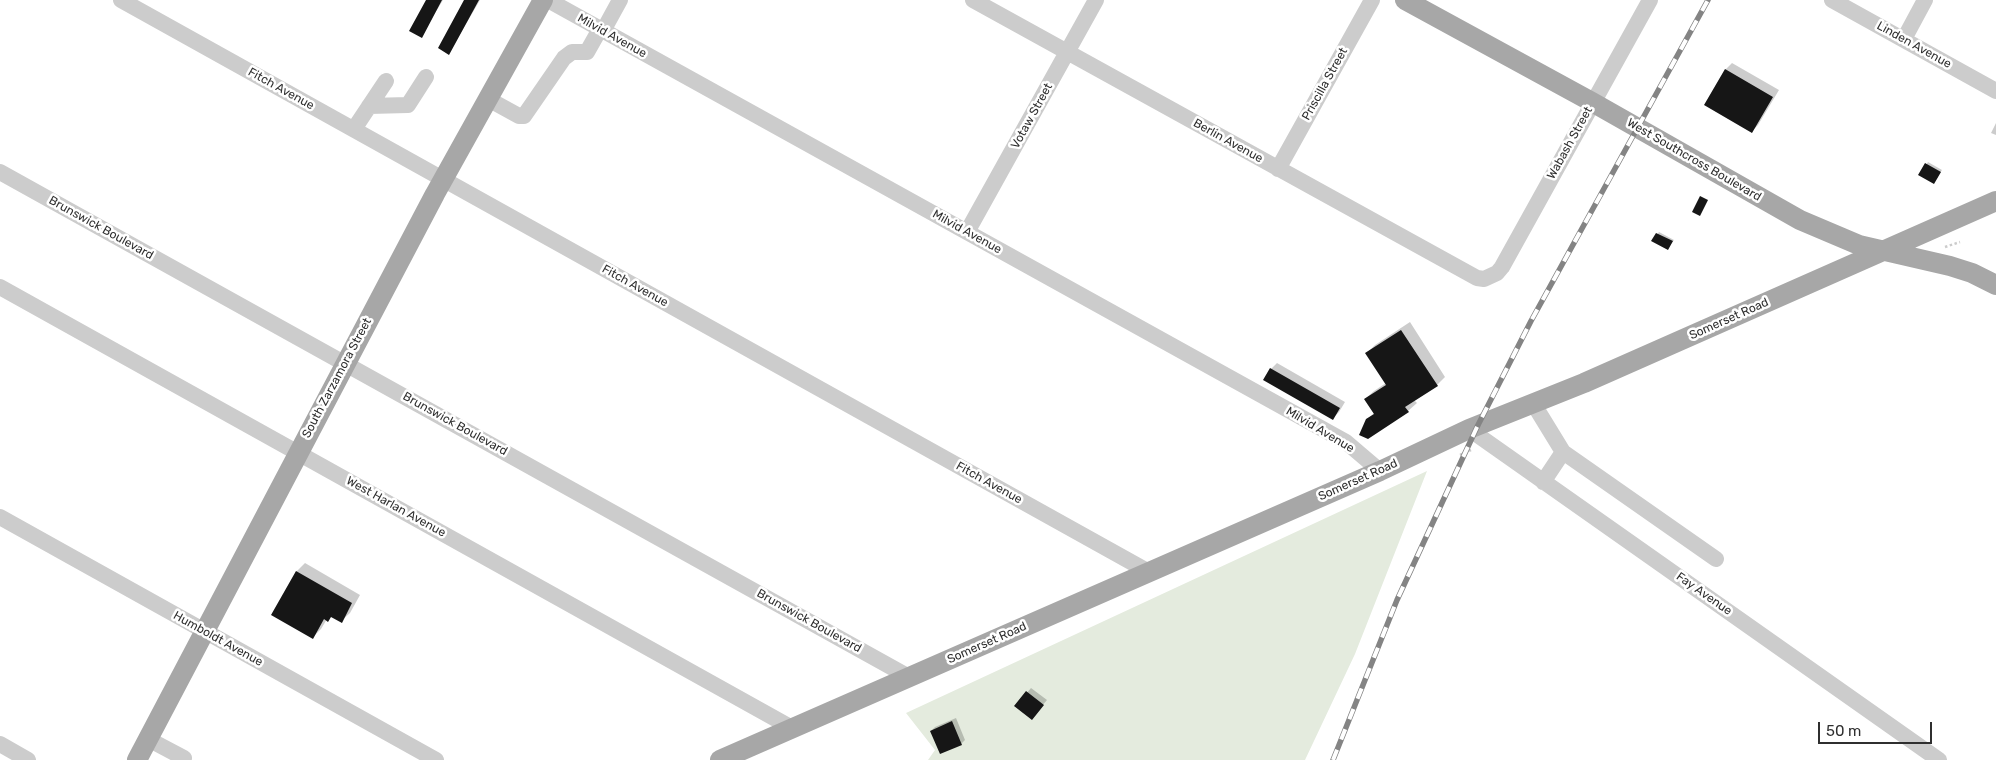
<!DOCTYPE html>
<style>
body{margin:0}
#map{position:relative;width:1996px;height:760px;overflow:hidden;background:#fff;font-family:Rubik,sans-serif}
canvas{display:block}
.scale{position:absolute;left:1818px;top:722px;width:114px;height:22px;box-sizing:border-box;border:2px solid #2f2f2f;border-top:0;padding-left:6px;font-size:15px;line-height:18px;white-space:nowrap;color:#2f2f2f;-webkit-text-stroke:4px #fff;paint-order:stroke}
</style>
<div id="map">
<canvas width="1996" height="760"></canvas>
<div class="scale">50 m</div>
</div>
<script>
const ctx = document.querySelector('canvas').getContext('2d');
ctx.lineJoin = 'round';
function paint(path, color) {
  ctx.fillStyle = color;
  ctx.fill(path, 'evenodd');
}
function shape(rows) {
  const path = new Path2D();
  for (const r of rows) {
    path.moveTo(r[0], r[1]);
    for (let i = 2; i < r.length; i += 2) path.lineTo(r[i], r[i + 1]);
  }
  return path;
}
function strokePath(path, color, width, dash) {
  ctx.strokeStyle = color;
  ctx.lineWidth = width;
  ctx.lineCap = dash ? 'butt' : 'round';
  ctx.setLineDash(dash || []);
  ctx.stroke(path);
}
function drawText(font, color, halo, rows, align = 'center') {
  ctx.font = font + ' Rubik,sans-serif';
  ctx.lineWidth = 5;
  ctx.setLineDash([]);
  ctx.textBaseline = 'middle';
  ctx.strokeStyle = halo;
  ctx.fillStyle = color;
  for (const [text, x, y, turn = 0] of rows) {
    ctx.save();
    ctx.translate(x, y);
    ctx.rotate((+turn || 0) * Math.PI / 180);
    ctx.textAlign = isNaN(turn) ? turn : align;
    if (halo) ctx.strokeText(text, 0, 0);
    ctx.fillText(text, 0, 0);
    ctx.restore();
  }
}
paint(shape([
 [1427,471,1355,654,1305,760,928,760,935,750,906,713]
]), '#e4ebde');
paint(shape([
 [428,0,443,0,421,36],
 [466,0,480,0,449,53],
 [1732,63,1779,90,1758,125,1752,131,1706,105,1726,69],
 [1996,123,1996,135,1991,133],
 [1928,162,1942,170,1935,181,1920,175],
 [1659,232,1674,240,1668,248,1653,240],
 [1410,322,1445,377,1437,385,1414,400,1417,403,1408,411,1368,419,1374,413,1365,399,1374,391,1386,383,1367,353,1375,345],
 [1277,363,1345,402,1339,412,1333,418,1271,369],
 [305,563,360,595,350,613,341,621,332,616,327,619,321,629,313,637,273,615,297,571],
 [1031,688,1047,700,1035,714,1016,706],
 [956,718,965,740,961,744,931,731,935,727]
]), '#0003');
paint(shape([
 [426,0,442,0,422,38,409,31],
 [464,0,479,0,449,55,438,48],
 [1725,69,1773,97,1752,133,1704,105],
 [1925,163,1941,172,1934,184,1918,175],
 [1700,196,1708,200,1700,216,1692,212],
 [1656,233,1673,241,1668,250,1651,241],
 [1401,330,1438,386,1405,407,1409,412,1368,439,1359,435,1366,419,1374,414,1364,399,1386,385,1365,353],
 [1270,368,1340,408,1333,420,1263,380],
 [296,571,352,603,342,623,331,617,328,622,324,619,313,639,271,615],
 [1026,691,1044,705,1032,720,1014,706],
 [952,721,962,745,940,754,930,731]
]), '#161616');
strokePath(shape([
 [1945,247,1960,242],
 [1460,455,1471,450]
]), '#ccc', 2.5, [2.5, 2.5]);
strokePath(shape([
 [121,0,1149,572],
 [548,0,1346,442,1380,471],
 [973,0,1477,278,1484,279,1497,273,1502,267,1650,0],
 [1832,0,1996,91],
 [603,31,620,0],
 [1904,39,1925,0],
 [488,99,519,116,524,116,564,58,572,52,587,52,600,29],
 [369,106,408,105,426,77],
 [354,129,386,81],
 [1278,169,1372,0],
 [0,172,909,677],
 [967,232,1096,0],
 [0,287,792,728],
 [1533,403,1563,452,1716,559],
 [1469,429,1939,760],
 [1543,482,1563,452],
 [0,517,436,760],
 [148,739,184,758,183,760],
 [0,744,28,760]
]), '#ccc', 16);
strokePath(shape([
 [1405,0,1592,102,1800,220,1859,245,1950,266,1972,273,1996,285],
 [137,760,435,194,543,0],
 [720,760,1380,471,1469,429,1584,383,1996,201]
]), '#a7a7a7', 20);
const rail = shape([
 [1333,760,1397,600,1478,425,1531,321,1708,0]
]);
strokePath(rail, '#848484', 5.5);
strokePath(rail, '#fff', 4, [11]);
drawText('12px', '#2f2f2f', '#fff', [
 ["Milvid Avenue",612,36,29],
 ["Linden Avenue",1914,45,29],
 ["Priscilla Street",1325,84,-61],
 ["Fitch Avenue",281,89,29],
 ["Votaw Street",1032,116,-61],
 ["Berlin Avenue",1228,141,29],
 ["Wabash Street",1570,143,-61],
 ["West Southcross Boulevard",1694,160,30],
 ["Brunswick Boulevard",101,228,29],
 ["Milvid Avenue",967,232,29],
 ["Fitch Avenue",635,286,29],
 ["Somerset Road",1729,319,-24],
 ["South Zarzamora Street",337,378,-62],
 ["Brunswick Boulevard",455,424,29],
 ["Milvid Avenue",1320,430,31],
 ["Somerset Road",1358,480,-24],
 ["Fitch Avenue",989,483,29],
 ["West Harlan Avenue",396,507,29],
 ["Fay Avenue",1704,594,35],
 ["Brunswick Boulevard",809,621,29],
 ["Humboldt Avenue",218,639,29],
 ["Somerset Road",987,643,-24]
]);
</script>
